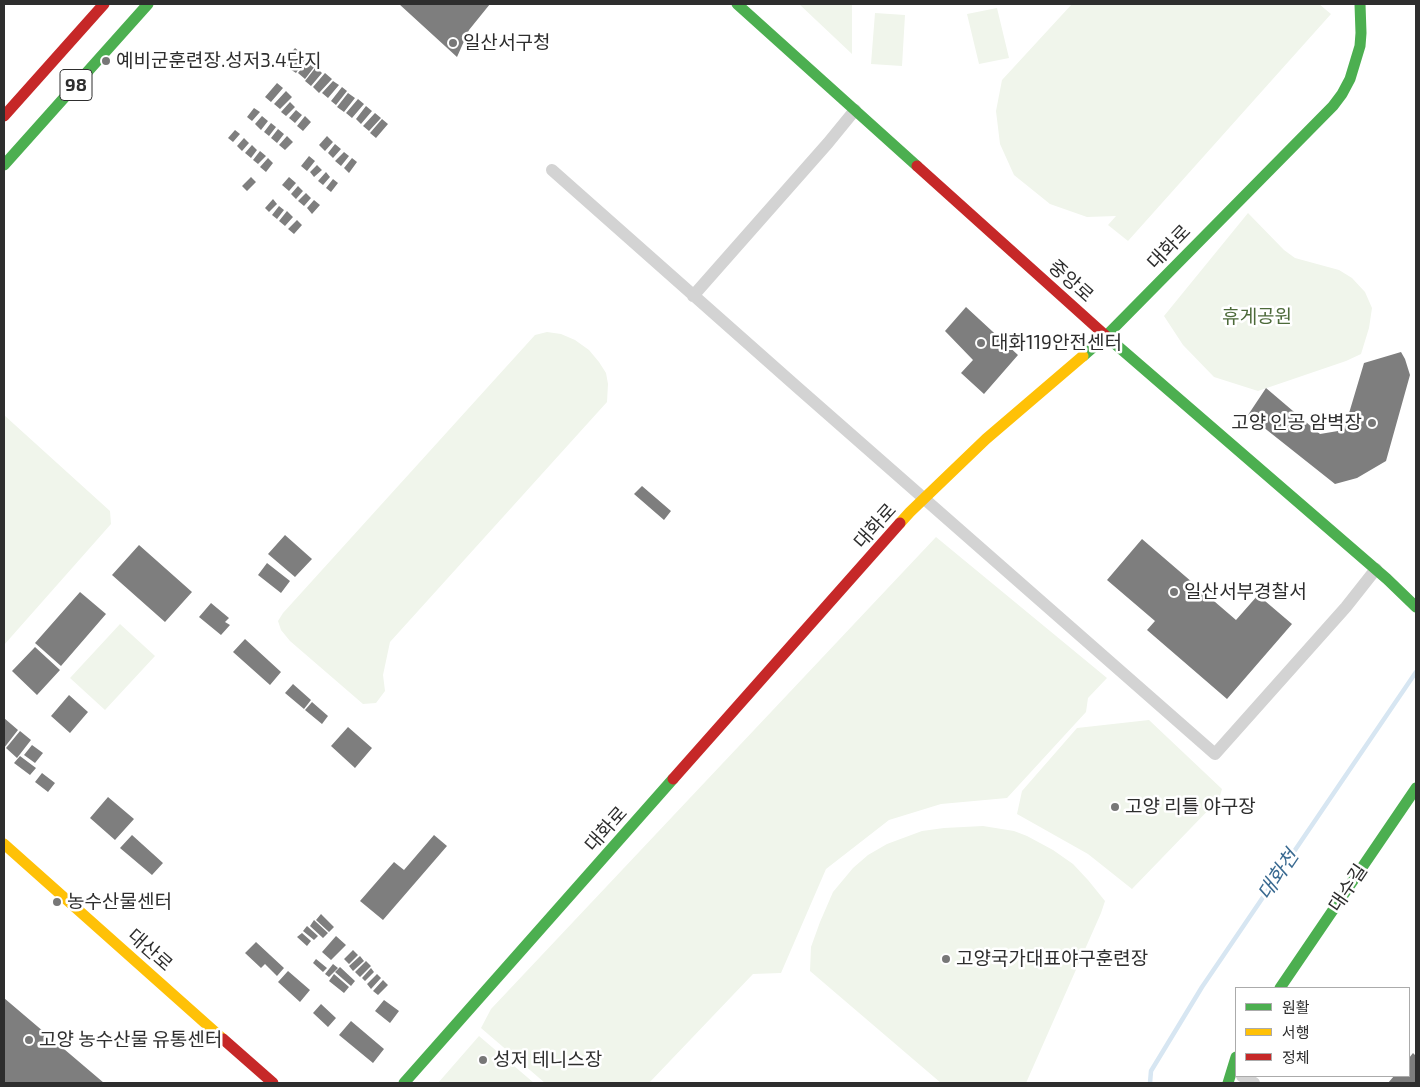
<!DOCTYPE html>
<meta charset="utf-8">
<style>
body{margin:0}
#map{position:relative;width:1420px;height:1087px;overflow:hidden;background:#fff;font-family:"Exo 2","Noto Sans KR",sans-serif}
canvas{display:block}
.frame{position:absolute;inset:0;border:5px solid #2e2e2e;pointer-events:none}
.legend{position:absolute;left:1235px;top:987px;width:175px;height:90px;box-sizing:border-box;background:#fff;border:1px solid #ababab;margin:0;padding:6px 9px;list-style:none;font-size:15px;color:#2e2e2e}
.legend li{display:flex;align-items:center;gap:10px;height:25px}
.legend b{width:25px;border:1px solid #ababab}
</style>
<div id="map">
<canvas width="1420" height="1087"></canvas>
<div class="frame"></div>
<ul class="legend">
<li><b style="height:6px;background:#4caf50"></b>원활</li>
<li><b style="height:6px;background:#ffc107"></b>서행</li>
<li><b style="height:6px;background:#c62828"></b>정체</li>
</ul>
</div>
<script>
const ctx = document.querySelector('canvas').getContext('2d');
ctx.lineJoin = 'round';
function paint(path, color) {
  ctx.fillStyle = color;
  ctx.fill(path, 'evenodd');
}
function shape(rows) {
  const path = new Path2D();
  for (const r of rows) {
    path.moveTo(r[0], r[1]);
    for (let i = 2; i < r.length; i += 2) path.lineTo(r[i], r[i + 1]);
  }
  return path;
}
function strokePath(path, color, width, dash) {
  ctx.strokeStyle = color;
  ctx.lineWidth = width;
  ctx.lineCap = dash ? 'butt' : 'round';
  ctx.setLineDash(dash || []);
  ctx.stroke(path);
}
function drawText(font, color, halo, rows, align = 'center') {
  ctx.font = font + ' "Exo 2","Noto Sans KR",sans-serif';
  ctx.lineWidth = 5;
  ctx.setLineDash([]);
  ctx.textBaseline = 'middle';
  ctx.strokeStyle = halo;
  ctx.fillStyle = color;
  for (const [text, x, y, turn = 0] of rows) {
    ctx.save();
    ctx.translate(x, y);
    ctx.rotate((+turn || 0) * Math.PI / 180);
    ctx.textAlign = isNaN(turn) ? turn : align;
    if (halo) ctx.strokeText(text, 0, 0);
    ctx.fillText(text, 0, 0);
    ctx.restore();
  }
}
paint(shape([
 [799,4,852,4,852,54],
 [1072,4,1319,4,1331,14,1128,241,1108,225,1116,216,1087,217,1050,204,1014,175,1000,144,996,111,1002,80],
 [997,8,1009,58,979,64,967,14],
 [875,13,905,15,902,66,871,64],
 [1248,213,1284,250,1295,258,1339,270,1352,278,1365,292,1372,308,1369,328,1361,354,1346,361,1258,391,1214,377,1183,345,1164,316],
 [547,332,561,334,575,340,589,350,599,362,606,373,608,384,607,402,390,642,383,675,385,691,376,703,363,704,290,641,281,630,278,621,283,613,535,335],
 [4,415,110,511,111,524,4,645],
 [936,537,1107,678,1088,698,1086,712,1007,798,941,804,889,820,826,869,781,973,753,974,649,1083,545,1083,481,1028,491,1009],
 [120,624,155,656,105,710,70,678],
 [1149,720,1222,789,1219,799,1132,889,1088,854,1017,814,1022,791,1077,728],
 [983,826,1014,831,1027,836,1053,850,1073,864,1088,880,1105,901,1101,913,1026,1083,941,1083,810,971,811,947,820,922,833,892,853,868,868,855,887,844,922,831,944,828],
 [479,1036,534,1083,438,1083]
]), '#f0f5eb');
strokePath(shape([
 [1150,1083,1151,1071,1202,987,1416,672]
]), '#d7e6f2', 4.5);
paint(shape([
 [399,4,490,4,469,30,457,57],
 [295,48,300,52,288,66,283,62],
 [301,54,306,58,296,73,290,69],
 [308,60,315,66,305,79,298,73],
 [316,67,322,73,311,86,305,81],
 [325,73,332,79,319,93,313,87],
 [333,81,339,85,328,98,322,93],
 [277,83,283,88,271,102,265,97],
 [342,87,347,91,336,105,331,101],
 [286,91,292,97,280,109,274,104],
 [348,93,355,98,344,112,337,107],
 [358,99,364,104,352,118,346,113],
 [290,102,295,107,286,116,281,112],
 [366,106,372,111,361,124,356,119],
 [254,108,260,112,252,121,247,117],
 [296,110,302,115,295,123,289,118],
 [375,113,381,118,369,131,363,126],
 [262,116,268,121,261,130,255,124],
 [305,116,311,122,303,131,297,126],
 [382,119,388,124,376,138,370,133],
 [271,123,276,127,269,136,264,132],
 [278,129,284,134,277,143,271,138],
 [235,130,240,134,233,142,228,138],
 [287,136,293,142,285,150,279,145],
 [327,136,333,142,325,151,319,145],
 [244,138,249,143,242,151,237,146],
 [335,144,341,149,333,158,328,153],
 [252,145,257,150,251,158,245,153],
 [260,151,266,156,258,164,253,160],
 [344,152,349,156,341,166,335,161],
 [309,156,315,161,307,171,301,166],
 [268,158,273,163,266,172,260,167],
 [352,158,357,162,349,173,344,168],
 [317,165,322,170,314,177,310,172],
 [326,172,330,177,323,185,318,181],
 [251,177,256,182,247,191,242,186],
 [289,177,296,183,289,191,282,185],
 [333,179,338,183,331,192,326,188],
 [298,186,303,191,296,199,291,194],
 [306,193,311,198,304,206,298,201],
 [273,199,277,204,269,212,265,208],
 [314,200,320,205,312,214,307,208],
 [279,206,284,210,277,219,272,215],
 [287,211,293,217,285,226,279,221],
 [297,220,302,225,294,234,288,229],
 [966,307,1018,355,984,394,961,373,973,360,945,331],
 [1401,352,1405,359,1410,375,1386,461,1357,478,1335,484,1248,415,1266,388,1320,434,1344,430,1364,363],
 [642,486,671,511,664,520,634,494],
 [285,535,312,559,295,577,268,554],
 [1142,539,1236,620,1258,595,1292,624,1227,699,1147,630,1155,621,1107,580],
 [139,545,192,592,165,622,112,575],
 [267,563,290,581,281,593,258,575],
 [80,592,106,614,61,666,35,643],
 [211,603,229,618,225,622,230,625,221,635,199,617],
 [245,639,281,672,270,685,233,652],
 [35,647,60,670,37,695,12,671],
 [293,684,311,700,304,709,285,693],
 [69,695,88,712,70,733,51,716],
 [312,702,328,716,322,724,305,710],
 [4,718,18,730,4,748],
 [348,727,372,748,355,768,331,746],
 [20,731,31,740,17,758,6,748],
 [32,745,43,753,35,763,24,755],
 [20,756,36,768,30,775,14,763],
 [42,773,55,783,48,792,35,782],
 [108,797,134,819,115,840,90,818],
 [132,835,163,863,152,875,120,848],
 [434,835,447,846,383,920,360,901,394,862,404,870],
 [321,914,334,927,329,932,316,920],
 [314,920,328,933,323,938,310,926],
 [307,926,318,936,314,940,303,931],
 [302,933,311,941,307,946,297,937],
 [336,936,346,945,331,960,322,952],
 [256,942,284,968,277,976,265,964,261,968,245,953],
 [353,950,358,955,349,964,344,959],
 [360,956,364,961,353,971,349,966],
 [316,959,327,968,323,972,313,963],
 [366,961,371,966,360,977,355,972],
 [333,964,338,968,329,977,325,974],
 [340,967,355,981,351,986,335,972],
 [371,968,374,972,365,981,362,978],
 [288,971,310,990,300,1002,278,982],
 [334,974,349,987,344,993,329,981],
 [377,974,381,978,371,989,367,984],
 [383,980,388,985,378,995,373,991],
 [4,998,104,1083,4,1083],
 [384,1000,399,1011,390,1023,375,1011],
 [321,1004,336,1018,328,1027,313,1013],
 [351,1021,384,1049,373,1063,339,1035],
 [1413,1053,1416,1056,1416,1083,1388,1083,1394,1076,1409,1076,1409,1058]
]), '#7e7e7e');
strokePath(shape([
 [552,170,797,387,1215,754,1346,607,1376,569],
 [693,296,828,143,855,110],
 [1242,1076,1254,1083]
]), '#d3d3d3', 12);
strokePath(shape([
 [737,4,917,166],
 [4,165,148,4],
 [1106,336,1387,579,1416,607],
 [1083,356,1106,336,1333,106,1342,94,1350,79,1360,46,1361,33,1360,4],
 [1280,988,1416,788],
 [404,1083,673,779],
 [1228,1083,1236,1057]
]), '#4caf50', 11);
strokePath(shape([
 [900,523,910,512,986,439,1083,356],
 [4,844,223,1039]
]), '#ffc107', 11);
strokePath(shape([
 [4,116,104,4],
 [917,166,1106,336],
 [673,779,900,523],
 [223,1039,273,1083]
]), '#c62828', 11);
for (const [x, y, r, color] of [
 [453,43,5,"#777"],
 [106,61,5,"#777"],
 [981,343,5,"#777"],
 [1372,423,5,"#777"],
 [1174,592,5,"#777"],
 [1115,807,5,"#777"],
 [57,902,5,"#777"],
 [946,959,5,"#777"],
 [29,1040,5,"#777"],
 [483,1060,5,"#777"]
]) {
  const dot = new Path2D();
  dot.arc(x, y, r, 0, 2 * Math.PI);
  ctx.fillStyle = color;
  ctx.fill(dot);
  strokePath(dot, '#fff', 2);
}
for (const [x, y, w] of [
 [76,85,32]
]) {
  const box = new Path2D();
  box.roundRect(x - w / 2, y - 15.5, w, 31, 4);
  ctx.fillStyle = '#fff';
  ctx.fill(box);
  strokePath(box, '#2e2e2e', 1);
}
drawText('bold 18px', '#2e2e2e', null, [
 ["98",76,85]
]);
drawText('19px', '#2e2e2e', '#fff', [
 ["일산서구청",463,43],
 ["예비군훈련장.성저3.4단지",116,61],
 ["대화119안전센터",991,343],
 ["고양 인공 암벽장",1362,423,"right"],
 ["일산서부경찰서",1184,592],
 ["고양 리틀 야구장",1125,807],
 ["농수산물센터",67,902],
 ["고양국가대표야구훈련장",956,959],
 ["고양 농수산물 유통센터",39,1040],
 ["성저 테니스장",493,1060]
], 'left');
drawText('19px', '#2e2e2e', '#fff', [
 ["대화로",1169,247,-46],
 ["중앙로",1071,281,42],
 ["대화로",875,526,-48],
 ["대화로",606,829,-48],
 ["대수길",1348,888,-56],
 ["대산로",150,950,42]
]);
drawText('19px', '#4d6a3a', '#fff', [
 ["휴게공원",1257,317]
]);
drawText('italic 20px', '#3a6a91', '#fff', [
 ["대화천",1278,875,-56]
]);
</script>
